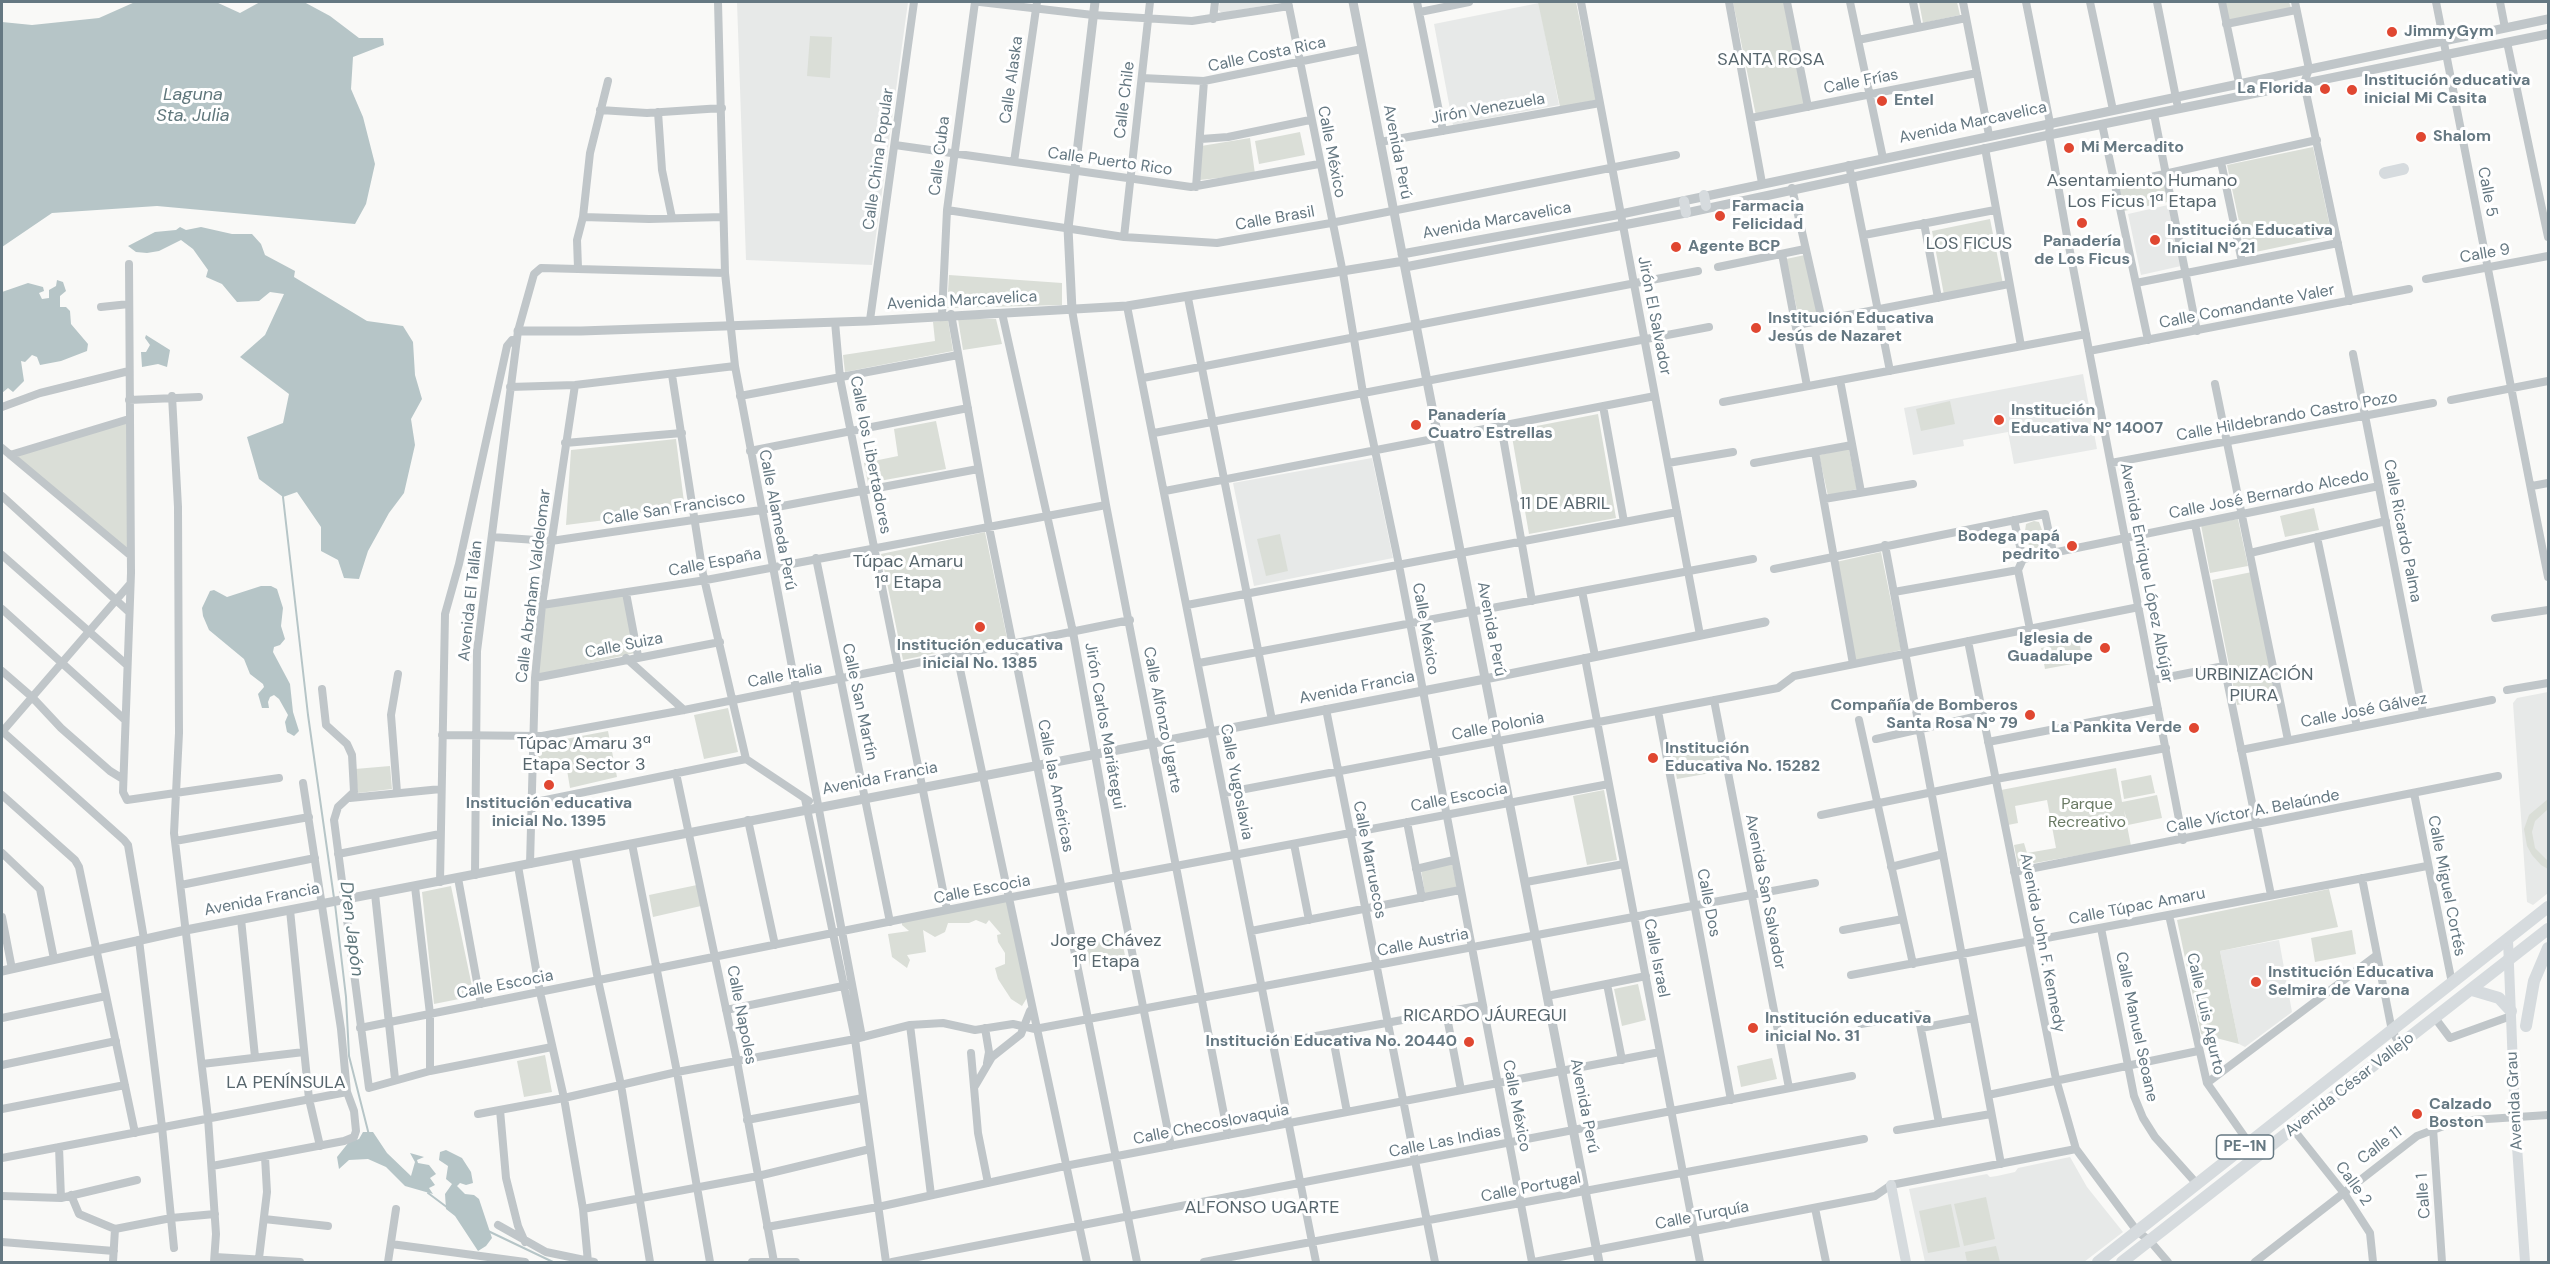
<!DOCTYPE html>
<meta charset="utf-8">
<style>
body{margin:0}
#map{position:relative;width:2550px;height:1264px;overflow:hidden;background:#f9f9f7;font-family:"DM Sans",sans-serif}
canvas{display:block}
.frame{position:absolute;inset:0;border:3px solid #657882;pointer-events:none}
</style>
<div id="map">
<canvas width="2550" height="1264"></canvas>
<div class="frame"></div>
</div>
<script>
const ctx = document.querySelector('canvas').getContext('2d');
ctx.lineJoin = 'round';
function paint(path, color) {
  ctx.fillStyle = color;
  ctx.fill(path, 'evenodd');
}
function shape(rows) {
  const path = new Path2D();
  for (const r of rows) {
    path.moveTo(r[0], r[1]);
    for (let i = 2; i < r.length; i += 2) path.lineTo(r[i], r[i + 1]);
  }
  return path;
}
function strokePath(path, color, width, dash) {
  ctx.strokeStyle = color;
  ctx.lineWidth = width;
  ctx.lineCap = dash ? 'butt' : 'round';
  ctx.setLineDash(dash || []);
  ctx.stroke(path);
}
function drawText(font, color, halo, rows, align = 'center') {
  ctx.font = font + ' "DM Sans",sans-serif';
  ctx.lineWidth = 6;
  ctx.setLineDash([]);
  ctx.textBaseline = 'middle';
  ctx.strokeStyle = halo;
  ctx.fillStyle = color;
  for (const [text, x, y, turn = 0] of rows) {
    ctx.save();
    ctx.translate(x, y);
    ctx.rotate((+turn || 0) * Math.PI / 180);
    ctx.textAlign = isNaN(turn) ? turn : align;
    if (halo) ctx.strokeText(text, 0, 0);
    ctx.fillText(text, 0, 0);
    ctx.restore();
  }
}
paint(shape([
 [737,2,908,2,872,265,746,260],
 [1220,2,1285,2,1222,13,1218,10],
 [1539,3,1559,105,1453,125,1434,24],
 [2168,205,2181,266,2141,275,2128,214],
 [2083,374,2097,449,2014,464,2008,432,1963,440,1964,446,1913,455,1904,408],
 [1372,458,1393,558,1254,586,1233,483],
 [2548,692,2548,893,2533,905,2527,902,2513,703,2517,698],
 [2279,940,2292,1012,2245,1047,2239,1044,2220,951],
 [2070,1157,2087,1187,2123,1232,2084,1262,1925,1262,1909,1189,1987,1174,1990,1177,1997,1176,2015,1172,2018,1168]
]), '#e7e9e8');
paint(shape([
 [1538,2,1576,2,1596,100,1560,107],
 [1733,2,1784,2,1805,106,1756,116],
 [1919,2,1957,2,1960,15,1923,23],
 [2224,2,2289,2,2291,8,2228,22],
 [810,36,832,37,830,78,807,76],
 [1300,132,1305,155,1259,164,1255,141],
 [1250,138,1255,174,1200,180,1201,146],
 [2313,147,2332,236,2246,254,2227,165],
 [2166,175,2172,201,2124,211,2118,184],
 [1990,219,2003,284,1944,295,1932,231],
 [1805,255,1818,315,1799,319,1786,259],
 [949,275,1062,283,1062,305,947,308],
 [958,319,996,319,1002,344,963,350],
 [948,320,953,351,845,372,843,355,935,341,933,322],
 [1950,401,1955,424,1921,431,1916,409],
 [1598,414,1616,518,1529,534,1511,431],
 [936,421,946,469,868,483,864,463,898,456,894,429],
 [127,423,128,549,15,456],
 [676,439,685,510,566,525,571,450],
 [1846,449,1849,450,1857,489,1828,496,1819,455],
 [2314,508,2319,530,2285,537,2280,516],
 [2238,519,2248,566,2210,573,2201,525],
 [2034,521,2039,522,2042,530,2043,546,2038,549,2029,546,2025,531,2026,524],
 [985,532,1007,638,903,660,881,554],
 [1280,534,1288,571,1266,576,1257,539],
 [1881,552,1901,650,1856,661,1836,562],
 [2252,572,2277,697,2237,705,2212,580],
 [623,595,635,653,538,675,544,607],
 [2079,640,2083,662,2045,669,2041,648],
 [728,708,738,752,704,759,694,715],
 [608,731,617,777,570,788,566,764,536,770,539,744],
 [1717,744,1722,771,1677,779,1672,752],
 [390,766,392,789,358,793,355,769],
 [2116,768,2122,802,2157,795,2162,818,2128,825,2124,810,2131,846,2018,866,2014,845,2024,843,2027,853,2056,848,2047,800,2015,806,2018,823,2008,825,2001,790],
 [2151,775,2155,793,2124,799,2121,781],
 [1604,790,1617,860,1587,865,1573,796],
 [2548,799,2548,809,2535,821,2532,832,2535,848,2548,861,2548,869,2541,865,2532,855,2527,846,2524,829,2529,815],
 [1452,863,1457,887,1425,894,1421,869],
 [697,885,701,906,653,917,649,895],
 [451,886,474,996,434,1004,422,892],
 [2329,889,2338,927,2220,951,2239,1044,2201,1034,2177,920],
 [1007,898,1028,996,1022,1006,1011,999,998,979,995,968,1005,964,1005,953,998,942,997,935,1001,934,989,920,986,924,976,920,969,923,948,923,945,932,935,937,923,930,926,952,907,955,910,960,907,968,892,957,888,934,909,931,902,925,902,921],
 [2352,930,2356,954,2315,962,2311,938],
 [1121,937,1126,960,1090,967,1086,944],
 [1638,984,1646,1020,1622,1026,1614,989],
 [545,1055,552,1092,524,1097,517,1061],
 [1772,1058,1777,1079,1741,1087,1737,1066],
 [1986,1197,1995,1239,1964,1246,1954,1204],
 [1951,1204,1960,1247,1928,1253,1919,1211],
 [1996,1246,2000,1262,1967,1262,1965,1252]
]), '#daded7');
paint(shape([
 [135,2,216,2,240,13,260,2,304,2,330,16,359,38,383,38,384,45,353,57,351,89,363,117,375,164,366,204,355,224,157,206,52,213,2,247,2,22,32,25,99,18],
 [180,227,186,230,201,227,232,234,252,234,261,244,265,255,295,271,294,277,367,321,403,326,413,342,415,375,422,399,411,419,415,445,404,493,389,513,368,551,359,579,344,578,338,560,321,551,321,527,297,492,283,497,259,479,247,437,283,423,289,394,240,357,265,335,284,294,270,292,259,301,237,302,222,284,206,277,208,270,193,249,181,240,159,251,147,253,136,252,128,246,155,232,176,230],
 [57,280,63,282,66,291,60,296,60,307,66,307,70,311,71,324,88,344,87,351,61,361,40,365,37,357,32,355,25,362,21,361,24,381,13,392,8,388,2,393,2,292,28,283,43,287,44,291,39,293,42,299,49,298,49,290,56,286],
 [146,335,170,350,167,367,158,364,142,367,141,352,146,352,150,345,145,338],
 [261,586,271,586,277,589,283,608,281,626,285,639,280,645,274,647,273,652,290,684,293,712,299,731,294,736,287,732,285,722,288,715,279,699,274,695,270,697,268,702,269,708,262,708,258,694,264,687,263,684,250,674,244,659,209,630,203,616,202,608,210,591,214,590,227,597],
 [363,1132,373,1132,387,1153,411,1176,415,1162,410,1153,424,1157,417,1160,418,1163,429,1165,436,1174,430,1178,435,1185,429,1188,433,1194,405,1186,386,1167,368,1159,349,1160,339,1169,337,1157,349,1142,359,1139],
 [446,1150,462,1158,471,1172,473,1183,466,1185,460,1183,457,1186,465,1194,474,1195,479,1199,492,1238,486,1246,478,1251,455,1216,446,1209,445,1194,452,1184,446,1179,448,1166,439,1160,440,1152]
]), '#b6c5c7');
strokePath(shape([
 [283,497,308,715,334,898],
 [335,904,346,997,349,1056,369,1135],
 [428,1193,448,1208],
 [486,1230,553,1262]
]), '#b6c5c7', 2);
strokePath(shape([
 [718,2,725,273,735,366,862,1037],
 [980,2,1093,15,1192,21,1289,6],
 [1288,2,1343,273,1363,393,1399,565,1532,1262],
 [1417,2,1443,131],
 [1581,2,1700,635],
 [1729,2,1762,183],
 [1787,2,1808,107],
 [1850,2,1883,158],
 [1913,2,1918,27],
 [1963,2,1989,135],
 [2026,2,2050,123,2049,135,2067,236,2183,840],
 [2090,2,2113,110],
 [2157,2,2177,103],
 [2222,2,2239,83],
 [2295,2,2309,69,2304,83,2350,301],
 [2436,2,2548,577],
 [2500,2,2505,28],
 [1420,12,1469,2],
 [1213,19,1215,2],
 [2226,24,2296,10],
 [1858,40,1966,18],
 [2507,42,2548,237],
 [1142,78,1204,81,1362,49],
 [600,110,647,113,722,108],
 [658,112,662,170,672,218],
 [2154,114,2197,331],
 [1751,118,1977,73],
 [2102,124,2148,340],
 [1201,139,1228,137,1310,120],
 [1380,142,1600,103],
 [895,145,1191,187,1319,164],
 [1985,148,2021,346],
 [1014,162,1037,2],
 [2221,162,2242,262],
 [1849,165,1890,371],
 [2115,185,2317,140],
 [1196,187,1204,81],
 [1792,188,1822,320],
 [947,210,1124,237,1217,243,1331,223,1676,155],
 [583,217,649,219,723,217],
 [1924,223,1938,298],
 [1864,235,1995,210],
 [1124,237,1150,2],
 [1782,254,1807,386],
 [129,264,131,573,123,792,127,800,279,778],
 [1718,267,1805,249],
 [578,268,577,240,583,217,590,153,608,81],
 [2426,279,2548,256],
 [2136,283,2338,243],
 [1188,298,1272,720],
 [1127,306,1316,1262],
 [101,307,129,304],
 [1072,310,1106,505,1228,1135],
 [1002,313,1073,632,1117,877,1171,1146],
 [951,314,989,527,1137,1262],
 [942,315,947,210,975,2],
 [870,320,914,2],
 [835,322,840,378,947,910],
 [1797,325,2009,284],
 [2089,351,2409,289],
 [2353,354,2423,713],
 [672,375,703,574,746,759],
 [1143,378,1698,271],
 [1840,380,1861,492],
 [2215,384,2288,740],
 [510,387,575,385,735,366],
 [172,396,178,507,179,733,174,833,208,1118,216,1234,214,1262],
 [740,396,958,355],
 [129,400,199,397],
 [2451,400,2548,381],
 [1723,402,2086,334],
 [1603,406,1624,522],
 [2,407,40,393,129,371],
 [1501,426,1532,601],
 [1154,433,1709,327],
 [565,443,682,433],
 [2,448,130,555],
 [750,451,968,408],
 [1815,452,1853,664],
 [10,455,129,419],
 [1668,463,1733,452],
 [1754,463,1852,445],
 [2111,463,2433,403],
 [2532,486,2548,483],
 [1165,491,1655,396],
 [2,496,128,611],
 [1824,499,1913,484],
 [2014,520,2023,559,2018,570,2030,629],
 [2195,524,2271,895],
 [492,537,551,541,761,510,978,469],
 [2317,537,2357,727],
 [1885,545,2001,1164],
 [2250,553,2386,521],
 [2,555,127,665],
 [816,558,890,922],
 [2023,559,2379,486],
 [1774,569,2045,514,2053,552],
 [1582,591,1595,656],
 [1894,592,2018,570],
 [626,593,638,656],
 [542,605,706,580,1106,505],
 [1187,605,1677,512],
 [2,609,124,719],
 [2495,618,2548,610],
 [1968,641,2056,1079,2076,1149,2137,1231,2150,1241,2168,1262],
 [957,655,1087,1262],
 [626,658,684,710],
 [1585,658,1700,1262],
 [1199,663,1753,559],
 [2,671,32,697,61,728,110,771,123,779],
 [535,678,720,642],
 [2153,680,2224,666],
 [322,689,326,725,347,744,352,755,354,792,338,807,334,820,369,1088,430,1071,552,1047],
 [2507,690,2548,683],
 [1714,700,1789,1088],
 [1326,709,1435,1262],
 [1658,711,1731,1100],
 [1859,720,1913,964],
 [2,731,124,840,128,845,144,939],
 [2,732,130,584],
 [442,735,542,736,684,710,1130,620],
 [1876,739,1983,715],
 [1988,742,2158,709],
 [2241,750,2492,700],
 [676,773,737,1061,774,1262],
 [397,792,391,715,398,674],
 [1224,793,1778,688,1794,676,2139,607],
 [2414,793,2452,983],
 [2,795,75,860,79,867,135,1133],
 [350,798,441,789],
 [805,799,855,1039,886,1262],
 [531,803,746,759,809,801],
 [1821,815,1996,779,2166,748],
 [748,820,775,945],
 [1407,822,1422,898],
 [175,841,309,817],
 [632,844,677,1072,710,1262],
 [1294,844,1309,920],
 [2,853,40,889,54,959],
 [338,854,440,834],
 [575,855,598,980,621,1085,650,1262],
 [530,864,535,678,542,605,575,385],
 [518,866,540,992,564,1098,583,1209,588,1262],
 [1891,867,1943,854],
 [1416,869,1454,860],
 [2014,872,2498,776],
 [475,875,477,651,518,331,534,274,541,268,725,273],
 [458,878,481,1004],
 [2362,878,2392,1031,2401,1046],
 [440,882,445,614,459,564,507,346,512,340,516,340],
 [1526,882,1624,864],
 [181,885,315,858],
 [415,887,430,1014,430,1071],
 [375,894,395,1079],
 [290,910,309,1099,320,1146],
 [2169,915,2207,1083,2249,1143],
 [2,917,12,969],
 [241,919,255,1057],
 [2101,928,2134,1096,2143,1118,2155,1137,2197,1184],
 [1843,930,1903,919],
 [1251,931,1460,890],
 [139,940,162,1127,174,1248],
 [1851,975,2427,866],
 [1607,984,1622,1060],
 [1547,996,1646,976],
 [726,1010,848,985],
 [1446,1012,1461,1090],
 [2,1018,106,996],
 [2435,1018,2450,1038,2511,1016],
 [1861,1024,1918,1014,1939,1123],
 [910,1025,931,1195],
 [360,1028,1007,898,1609,784],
 [985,1028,989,1052,987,1063],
 [1921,1028,1973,1018],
 [1332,1033,1347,1112],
 [1273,1044,1483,1005],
 [971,1053,978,1133,988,1183],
 [202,1064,304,1052],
 [2,1065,116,1041],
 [2207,1083,2377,955],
 [975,1086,992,1057,1021,1034,1030,1011],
 [1988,1095,2198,1051],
 [2,1109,125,1085],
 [500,1110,506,1178,518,1226,525,1242],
 [478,1114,564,1098,677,1072,855,1039,910,1025,943,1023,975,1030,1013,1024,1035,1029,1815,883],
 [747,1120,863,1098],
 [2433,1128,2442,1262],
 [2293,1129,2344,1193,2370,1233,2373,1262],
 [1897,1130,1991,1114],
 [59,1147,61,1198],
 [2,1158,347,1092],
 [212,1166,344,1141,354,1137,356,1131,354,1111,347,1092,341,1029,303,783],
 [71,1195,79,1214,115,1229,171,1218,215,1214],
 [2,1196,61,1198,137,1180],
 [1815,1208,1826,1262],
 [583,1209,758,1176,870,1149],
 [264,1219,328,1226],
 [498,1225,546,1252,594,1262],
 [767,1227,878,1207,1065,1166,1660,1052],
 [2,1242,114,1251],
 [391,1244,525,1262],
 [215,1257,300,1262],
 [259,1258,267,1192,265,1157],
 [113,1262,115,1229],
 [388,1262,396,1209],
 [752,1262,796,1262],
 [892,1262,1852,1076],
 [1204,1262,1864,1139],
 [1534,1262,1875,1196,1891,1185,2076,1149],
 [2255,1262,2417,1136,2457,1121,2548,1115]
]), '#c0c6c9', 8);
strokePath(shape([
 [1353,2,1599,1262],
 [1402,254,1621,214,2548,19],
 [1405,267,1686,213,2049,135,2548,34],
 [1072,310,1068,228,1095,2],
 [518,331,581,331,867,321,1127,306,1404,261],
 [2,971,186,930,1485,679,1765,622]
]), '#c0c6c9', 9);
strokePath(shape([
 [1704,195,1706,206],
 [1684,201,1686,213],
 [2508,940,2515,1118,2525,1262],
 [1891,1185,1906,1262]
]), '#d6dbde', 10);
strokePath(shape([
 [2385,173,2403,169],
 [2472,990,2499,998,2511,1011],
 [2526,1026,2534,981,2548,948],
 [2098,1262,2548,907],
 [2122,1262,2548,929]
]), '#d6dbde', 12);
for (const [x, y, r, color] of [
 [2392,32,6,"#e04731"],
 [2325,89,6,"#e04731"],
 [2352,90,6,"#e04731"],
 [1882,101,6,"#e04731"],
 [2421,137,6,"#e04731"],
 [2069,148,6,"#e04731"],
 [1720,216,6,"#e04731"],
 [2082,223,6,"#e04731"],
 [2155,240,6,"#e04731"],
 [1676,247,6,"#e04731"],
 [1756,328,6,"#e04731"],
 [1999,420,6,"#e04731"],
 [1416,425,6,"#e04731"],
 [2072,546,6,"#e04731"],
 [980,627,6,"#e04731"],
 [2105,648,6,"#e04731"],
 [2030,715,6,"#e04731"],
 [2194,728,6,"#e04731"],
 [1653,758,6,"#e04731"],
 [549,785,6,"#e04731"],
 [2256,982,6,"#e04731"],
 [1753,1028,6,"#e04731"],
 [1469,1042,6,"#e04731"],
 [2417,1114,6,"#e04731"]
]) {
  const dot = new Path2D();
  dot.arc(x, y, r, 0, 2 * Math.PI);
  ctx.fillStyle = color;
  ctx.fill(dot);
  strokePath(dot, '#fff', 2);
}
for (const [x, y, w] of [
 [2245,1147,57]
]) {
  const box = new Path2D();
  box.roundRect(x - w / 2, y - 12, w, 24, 4.5);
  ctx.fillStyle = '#fff';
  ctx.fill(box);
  strokePath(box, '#657882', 1.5);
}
drawText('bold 15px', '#657882', null, [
 ["PE-1N",2245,1147]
]);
drawText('bold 16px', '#657882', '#fff', [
 ["JimmyGym",2404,32],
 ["Institución educativa",2364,81],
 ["inicial Mi Casita",2364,99],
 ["La Florida",2313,89,"right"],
 ["Entel",1894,101],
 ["Shalom",2433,137],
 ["Mi Mercadito",2081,148],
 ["Farmacia",1732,207],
 ["Felicidad",1732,225],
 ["Institución Educativa",2167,231],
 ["Inicial Nº 21",2167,249],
 ["Panadería",2082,242,"center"],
 ["de Los Ficus",2082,260,"center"],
 ["Agente BCP",1688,247],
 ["Institución Educativa",1768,319],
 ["Jesús de Nazaret",1768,337],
 ["Institución",2011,411],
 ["Educativa Nº 14007",2011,429],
 ["Panadería",1428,416],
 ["Cuatro Estrellas",1428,434],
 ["Bodega papá",2060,537,"right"],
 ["pedrito",2060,555,"right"],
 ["Iglesia de",2093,639,"right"],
 ["Guadalupe",2093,657,"right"],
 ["Institución educativa",980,646,"center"],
 ["inicial No. 1385",980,664,"center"],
 ["Compañía de Bomberos",2018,706,"right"],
 ["Santa Rosa Nº 79",2018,724,"right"],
 ["La Pankita Verde",2182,728,"right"],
 ["Institución",1665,749],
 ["Educativa No. 15282",1665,767],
 ["Institución educativa",549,804,"center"],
 ["inicial No. 1395",549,822,"center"],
 ["Institución Educativa",2268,973],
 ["Selmira de Varona",2268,991],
 ["Institución educativa",1765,1019],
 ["inicial No. 31",1765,1037],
 ["Institución Educativa No. 20440",1457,1042,"right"],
 ["Calzado",2429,1105],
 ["Boston",2429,1123]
], 'left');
drawText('16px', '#657882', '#fff', [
 ["Calle Costa Rica",1267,55,-12],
 ["Calle Alaska",1012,80,-82],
 ["Calle Frías",1861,82,-11],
 ["Calle Chile",1125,100,-83],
 ["Jirón Venezuela",1488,109,-10],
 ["Avenida Marcavelica",1973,123,-12],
 ["Calle México",1331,152,79],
 ["Avenida Perú",1397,152,79],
 ["Calle Cuba",940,156,-83],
 ["Calle China Popular",879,159,-82],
 ["Calle Puerto Rico",1110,162,8],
 ["Calle 5",2487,192,79],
 ["Calle Brasil",1275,219,-10],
 ["Avenida Marcavelica",1497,221,-10],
 ["Calle 9",2485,254,-10],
 ["Avenida Marcavelica",962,301,-3],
 ["Calle Comandante Valer",2247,307,-11],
 ["Jirón El Salvador",1654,316,79],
 ["Calle Hildebrando Castro Pozo",2287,417,-10],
 ["Calle los Libertadores",870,455,79],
 ["Calle José Bernardo Alcedo",2269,495,-11],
 ["Calle San Francisco",674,509,-9],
 ["Calle Alameda Perú",777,520,79],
 ["Calle Ricardo Palma",2402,531,79],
 ["Calle España",715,563,-11],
 ["Avenida Enrique López Albújar",2146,573,79],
 ["Calle Abraham Valdelomar",534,586,-83],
 ["Avenida El Tallán",471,601,-84],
 ["Calle México",1425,629,80],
 ["Avenida Perú",1491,629,79],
 ["Calle Suiza",624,646,-11],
 ["Calle Italia",785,676,-11],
 ["Avenida Francia",1357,688,-11],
 ["Calle San Martín",859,702,78],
 ["Calle José Gálvez",2364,711,-11],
 ["Calle Alfonzo Ugarte",1162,720,79],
 ["Jirón Carlos Mariátegui",1104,726,80],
 ["Calle Polonia",1498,727,-11],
 ["Avenida Francia",880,779,-11],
 ["Calle Yugoslavia",1236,782,79],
 ["Calle las Américas",1055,786,79],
 ["Calle Escocia",1459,798,-11],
 ["Calle Víctor A. Belaúnde",2253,812,-11],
 ["Calle Marruecos",1369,860,79],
 ["Calle Miguel Cortés",2446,886,79],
 ["Calle Escocia",982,890,-11],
 ["Avenida San Salvador",1765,892,79],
 ["Avenida Francia",262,900,-11],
 ["Calle Dos",1708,903,79],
 ["Calle Túpac Amaru",2137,907,-11],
 ["Calle Austria",1423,943,-11],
 ["Avenida John F. Kennedy",2042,943,79],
 ["Calle Israel",1656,958,79],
 ["Calle Escocia",505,985,-11],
 ["Calle Luis Agurto",2205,1014,77],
 ["Calle Napoles",741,1015,79],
 ["Calle Manuel Seoane",2136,1027,78],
 ["Avenida César Vallejo",2350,1085,-38],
 ["Avenida Grau",2515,1101,-93],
 ["Calle México",1516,1106,79],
 ["Avenida Perú",1584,1106,79],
 ["Calle Checoslovaquia",1211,1125,-11],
 ["Calle Las Indias",1445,1142,-11],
 ["Calle 11",2380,1146,-37],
 ["Calle 2",2353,1184,54],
 ["Calle Portugal",1531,1188,-11],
 ["Calle 1",2424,1196,-94],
 ["Calle Turquía",1702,1216,-11]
]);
drawText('16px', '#6a7a64', '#fff', [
 ["Parque",2087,805],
 ["Recreativo",2087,823]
]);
drawText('18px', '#57666d', '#fff', [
 ["SANTA ROSA",1771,60],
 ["Asentamiento Humano",2142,181],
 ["Los Ficus 1ª Etapa",2142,202],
 ["LOS FICUS",1969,244],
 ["11 DE ABRIL",1565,504],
 ["Túpac Amaru",908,562],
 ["1ª Etapa",908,583],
 ["URBINIZACIÓN",2254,675],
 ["PIURA",2254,696],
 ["Túpac Amaru 3ª",584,744],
 ["Etapa Sector 3",584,765],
 ["Jorge Chávez",1106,941],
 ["1ª Etapa",1106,962],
 ["RICARDO JÁUREGUI",1485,1016],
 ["LA PENÍNSULA",286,1083],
 ["ALFONSO UGARTE",1262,1208]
]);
drawText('italic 18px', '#60777c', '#fff', [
 ["Laguna",193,95],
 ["Sta. Julia",193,116],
 ["Dren Japón",351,929,83]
]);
</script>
